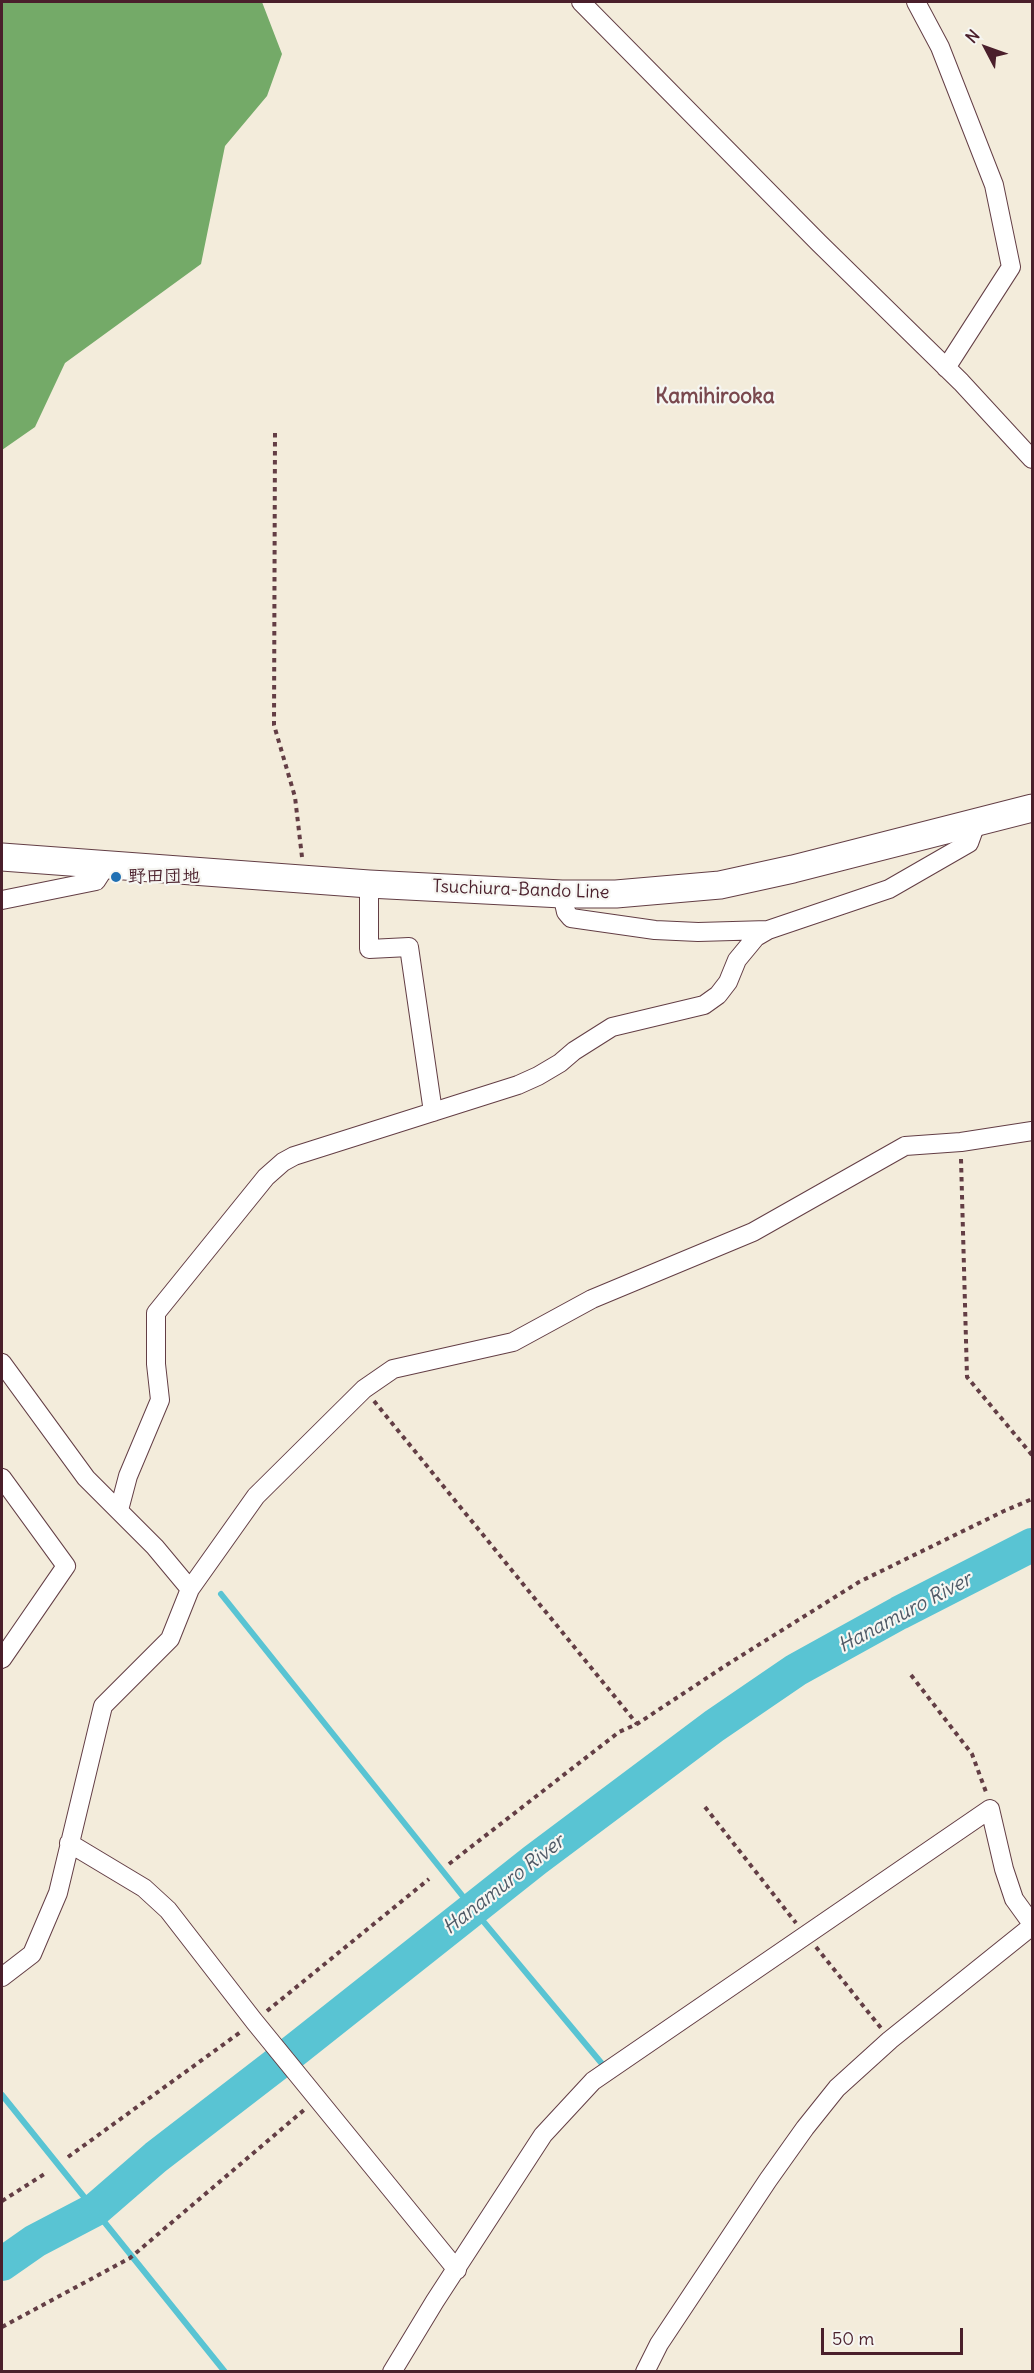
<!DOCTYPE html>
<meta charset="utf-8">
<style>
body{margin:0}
#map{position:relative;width:1034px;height:2373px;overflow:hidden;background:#f3ecdb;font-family:Delius,sans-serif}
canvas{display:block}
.frame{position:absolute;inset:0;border:3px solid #4a1f2b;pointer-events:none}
.north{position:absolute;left:956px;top:18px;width:60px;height:60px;-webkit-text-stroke:4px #f6f6f2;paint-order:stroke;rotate:311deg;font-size:16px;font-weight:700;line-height:24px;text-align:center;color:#4a1f2b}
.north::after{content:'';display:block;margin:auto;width:21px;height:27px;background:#4a1f2b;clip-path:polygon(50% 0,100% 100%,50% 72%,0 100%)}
.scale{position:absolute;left:821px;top:2328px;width:142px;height:27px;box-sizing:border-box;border:3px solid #4a1f2b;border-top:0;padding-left:8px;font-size:18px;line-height:21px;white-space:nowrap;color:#4a1f2b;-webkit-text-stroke:4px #f6f6f2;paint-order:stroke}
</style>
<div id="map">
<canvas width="1034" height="2373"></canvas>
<div class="frame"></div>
<div class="north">N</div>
<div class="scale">50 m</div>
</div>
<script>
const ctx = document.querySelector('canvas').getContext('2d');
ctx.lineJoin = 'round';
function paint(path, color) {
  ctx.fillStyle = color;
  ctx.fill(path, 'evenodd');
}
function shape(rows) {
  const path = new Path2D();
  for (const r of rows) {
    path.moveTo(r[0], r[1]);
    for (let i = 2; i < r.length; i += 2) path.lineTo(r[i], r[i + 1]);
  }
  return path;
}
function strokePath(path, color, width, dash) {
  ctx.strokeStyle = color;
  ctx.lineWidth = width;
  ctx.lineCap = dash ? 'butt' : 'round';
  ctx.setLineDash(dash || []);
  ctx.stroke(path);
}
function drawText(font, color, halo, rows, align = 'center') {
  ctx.font = font + ' Delius,"Klee One",sans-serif';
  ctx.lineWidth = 4.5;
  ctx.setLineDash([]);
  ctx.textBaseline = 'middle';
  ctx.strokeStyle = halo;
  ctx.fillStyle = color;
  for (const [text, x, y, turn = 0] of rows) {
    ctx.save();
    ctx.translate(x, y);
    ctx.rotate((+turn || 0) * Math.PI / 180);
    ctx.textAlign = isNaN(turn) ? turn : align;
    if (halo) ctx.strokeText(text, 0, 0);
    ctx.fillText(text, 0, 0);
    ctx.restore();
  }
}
paint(shape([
 [2,2,262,2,282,54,267,96,225,146,201,264,65,363,35,427,2,450]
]), '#74aa68');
strokePath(shape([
 [221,1594,473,1909,603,2065],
 [2,2095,225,2372]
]), '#59c4d3', 6);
strokePath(shape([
 [2,2264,35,2241,96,2209,156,2157,295,2050,535,1860,714,1726,796,1670,899,1613,1032,1545]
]), '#59c4d3', 34);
const street = shape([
 [581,2,819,243,961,382,1032,459],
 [916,2,940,47,994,185,1011,267,946,368],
 [369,884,369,949,409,947,433,1112],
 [562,894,566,912,571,918,655,930,698,932,768,930],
 [2,900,96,881,107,864],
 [2,1363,86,1478,155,1547,190,1589],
 [2,1478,66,1566,2,1659],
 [119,1510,128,1476,160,1400,156,1364,156,1313,266,1177,283,1162,294,1156,518,1085,538,1076,560,1063,574,1051,612,1027,704,1005,718,995,728,982,737,960,756,937,768,930,889,889,969,843,977,821],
 [69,1843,144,1888,168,1910,254,2021,457,2270],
 [2,1977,32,1954,58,1893,103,1706,170,1639,190,1589,256,1496,364,1389,393,1369,513,1342,592,1299,753,1232,905,1146,961,1142,1032,1131],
 [392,2372,435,2301,543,2135,593,2081,990,1809,1004,1869,1014,1899,1032,1924],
 [645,2372,659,2344,768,2180,805,2128,837,2088,890,2040,1032,1926]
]);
const secondary = shape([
 [2,857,369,884,562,894,616,894,720,885,793,869,1032,808]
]);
strokePath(street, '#633e45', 20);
strokePath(secondary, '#633e45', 29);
strokePath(shape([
 [275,433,274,725,295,797,302,857],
 [961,1159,967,1377,1032,1455],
 [374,1401,637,1724],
 [911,1675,972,1754,986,1792],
 [705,1807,796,1923],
 [449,1864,619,1732,637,1724,728,1664,859,1582,1004,1511,1032,1499],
 [816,1947,881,2028],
 [267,2011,429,1879],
 [68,2157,242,2031],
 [2,2201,46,2173],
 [2,2327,130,2258,304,2110]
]), '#633e45', 4, [4.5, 4.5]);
strokePath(street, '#fff', 18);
strokePath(secondary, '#fff', 27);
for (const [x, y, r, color] of [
 [116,877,6,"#1f6fb2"]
]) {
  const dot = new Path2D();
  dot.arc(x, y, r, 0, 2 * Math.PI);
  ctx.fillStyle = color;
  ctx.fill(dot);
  strokePath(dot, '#f6f6f2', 2);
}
drawText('bold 18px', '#4a1f2b', '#f6f6f2', [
 ["野田団地",128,877]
], 'left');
drawText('18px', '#4a1f2b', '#f6f6f2', [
 ["Tsuchiura-Bando Line",521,890,2]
]);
drawText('italic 20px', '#4f5966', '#f6f6f2', [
 ["Hanamuro River",905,1613,-28],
 ["Hanamuro River",504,1885,-38]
]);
drawText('bold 21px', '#79484e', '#f6f6f2', [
 ["Kamihirooka",715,397]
]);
</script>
